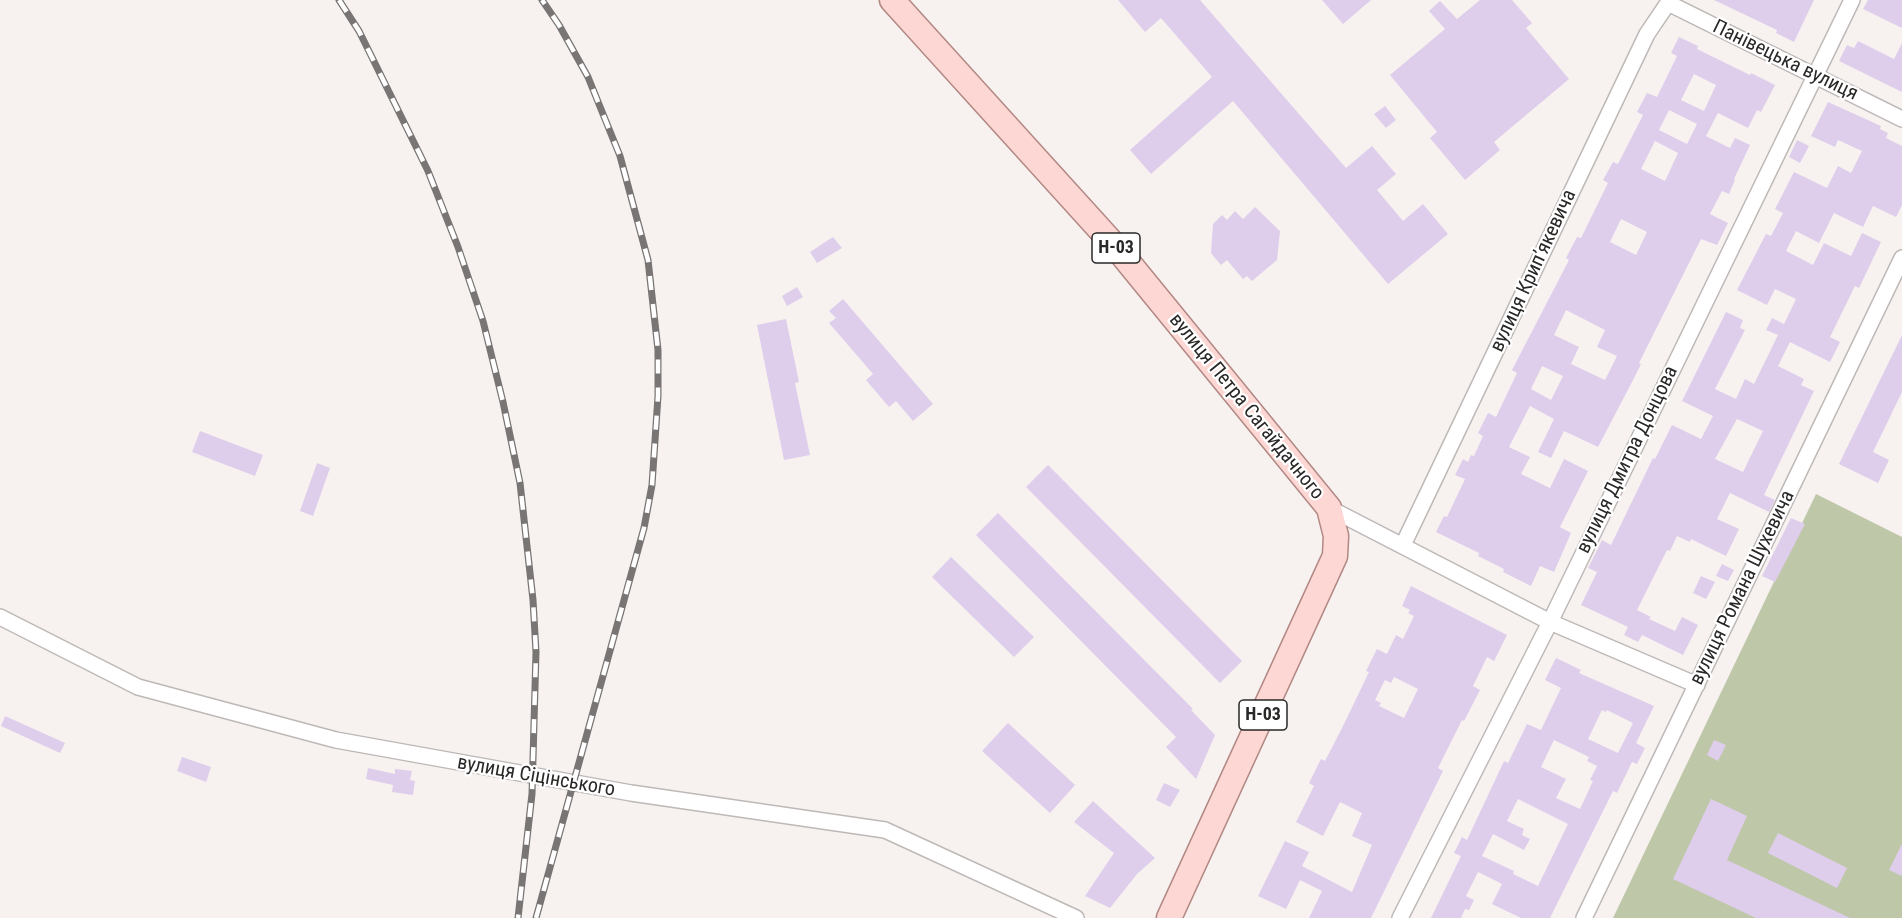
<!DOCTYPE html>
<meta charset="utf-8">
<style>
body{margin:0}
canvas{display:block;background:#f7f2f0}
</style>
<canvas width="1902" height="918"></canvas>
<script>
const ctx = document.querySelector('canvas').getContext('2d');
ctx.lineJoin = 'round';
function paint(path, color) {
  ctx.fillStyle = color;
  ctx.fill(path, 'evenodd');
}
function shape(rows) {
  const path = new Path2D();
  for (const r of rows) {
    path.moveTo(r[0], r[1]);
    for (let i = 2; i < r.length; i += 2) path.lineTo(r[i], r[i + 1]);
  }
  return path;
}
function strokePath(path, color, width, dash) {
  ctx.strokeStyle = color;
  ctx.lineWidth = width;
  ctx.lineCap = dash ? 'butt' : 'round';
  ctx.setLineDash(dash || []);
  ctx.stroke(path);
}
function drawText(font, color, halo, rows, align = 'center') {
  ctx.font = font + ' "Roboto Condensed",sans-serif';
  ctx.lineWidth = 4.5;
  ctx.setLineDash([]);
  ctx.textBaseline = 'middle';
  ctx.strokeStyle = halo;
  ctx.fillStyle = color;
  for (const [text, x, y, turn = 0] of rows) {
    ctx.save();
    ctx.translate(x, y);
    ctx.rotate((+turn || 0) * Math.PI / 180);
    ctx.textAlign = isNaN(turn) ? turn : align;
    if (halo) ctx.strokeText(text, 0, 0);
    ctx.fillText(text, 0, 0);
    ctx.restore();
  }
}
paint(shape([
 [1816,494,1902,537,1902,918,1613,918]
]), '#bfc7a9');
paint(shape([
 [1118,0,1200,0,1346,168,1372,146,1396,174,1377,190,1403,221,1423,204,1448,234,1388,284,1233,101,1151,174,1130,150,1212,77,1161,18,1145,32],
 [1322,0,1371,0,1343,24],
 [1480,0,1512,0,1532,23,1526,28,1569,79,1494,142,1500,150,1465,180,1430,138,1437,132,1390,75,1445,29,1429,11,1440,1,1457,19],
 [1714,0,1814,0,1794,42,1776,33,1777,30],
 [1868,0,1902,0,1902,28,1863,9],
 [1679,37,1698,46,1697,49,1750,75,1751,73,1775,85,1761,112,1757,110,1748,128,1718,113,1706,136,1730,148,1735,138,1750,145,1734,179,1735,180,1729,194,1722,191,1710,214,1728,223,1717,245,1701,239,1639,363,1641,364,1632,382,1598,447,1564,431,1551,458,1538,452,1554,419,1530,406,1509,447,1530,457,1521,474,1550,488,1564,459,1588,471,1560,527,1571,533,1554,572,1540,566,1531,586,1503,572,1504,569,1478,556,1479,553,1436,532,1444,516,1447,517,1465,479,1455,475,1463,459,1468,462,1471,455,1474,456,1483,436,1478,433,1488,413,1496,417,1517,373,1512,370,1569,260,1566,258,1577,237,1581,238,1608,183,1603,180,1613,162,1618,164,1643,115,1637,112,1647,93,1657,97,1677,56,1671,53],
 [1694,74,1716,85,1704,111,1681,100],
 [1669,110,1697,124,1687,144,1659,130],
 [1655,141,1678,153,1665,181,1641,169],
 [1621,219,1647,232,1636,255,1610,242],
 [1566,310,1605,330,1597,347,1617,356,1605,380,1571,364,1579,347,1554,335],
 [1542,366,1563,376,1551,400,1531,389],
 [1858,41,1894,59,1902,43,1902,92,1839,61,1847,45,1854,48],
 [1828,102,1881,126,1880,129,1888,133,1886,138,1902,146,1902,205,1896,217,1873,206,1863,227,1834,213,1819,243,1796,231,1786,251,1813,265,1824,243,1851,256,1862,233,1881,242,1859,288,1855,286,1830,337,1840,342,1830,362,1790,342,1778,366,1804,379,1801,385,1814,391,1764,495,1775,500,1769,512,1730,493,1717,519,1739,529,1726,556,1691,539,1690,542,1677,536,1670,551,1667,550,1637,610,1651,617,1649,619,1675,631,1682,617,1698,625,1683,655,1642,635,1638,642,1624,635,1628,627,1581,605,1597,572,1588,568,1602,540,1611,545,1653,458,1655,459,1672,425,1701,439,1713,416,1682,401,1726,312,1743,320,1740,328,1745,330,1715,389,1736,399,1745,379,1754,384,1778,335,1766,330,1772,318,1784,324,1796,299,1775,289,1767,305,1737,290,1766,234,1771,236,1783,213,1775,209,1794,172,1827,188,1838,166,1851,173,1862,151,1838,140,1835,147,1811,136],
 [1737,419,1763,431,1743,472,1715,459],
 [1385,106,1396,120,1386,128,1374,114],
 [1797,140,1809,146,1800,163,1789,157],
 [1255,207,1280,231,1277,260,1252,281,1247,276,1243,279,1227,260,1221,265,1211,253,1213,224,1222,215,1227,220,1235,211,1243,219],
 [833,237,842,248,817,263,810,252],
 [797,287,803,297,787,306,782,296],
 [843,299,933,404,913,421,896,401,889,407,866,380,873,374,829,323,836,318,829,311],
 [786,319,799,382,795,383,810,455,784,460,757,325],
 [1902,335,1902,392,1873,452,1889,460,1878,483,1839,464],
 [200,431,263,455,255,476,192,452],
 [317,463,330,468,313,516,300,511],
 [1048,465,1242,661,1220,683,1026,487],
 [998,513,1193,709,1191,710,1215,735,1196,779,1166,747,1176,737,976,535],
 [1791,518,1805,524,1775,582,1762,576],
 [951,557,1034,637,1014,657,932,577],
 [1722,564,1734,570,1728,581,1716,576],
 [1701,576,1715,582,1706,599,1693,593],
 [1411,586,1507,635,1494,661,1487,657,1473,686,1480,690,1464,721,1462,720,1438,768,1443,771,1371,918,1309,918,1322,891,1300,880,1286,909,1258,896,1285,841,1309,852,1302,866,1352,892,1372,845,1352,836,1362,813,1340,802,1323,836,1296,822,1314,786,1309,783,1321,759,1325,761,1343,726,1369,672,1366,671,1377,649,1387,654,1396,635,1403,639,1414,616,1408,613,1410,610,1402,606],
 [1394,677,1418,689,1404,718,1379,706,1381,703,1375,700,1385,680,1391,683],
 [1556,658,1581,670,1579,673,1654,706,1636,743,1645,748,1637,764,1632,762,1617,793,1613,791,1550,918,1521,918,1492,904,1502,884,1478,872,1466,896,1474,900,1469,910,1465,909,1461,918,1431,918,1461,856,1454,853,1462,837,1467,840,1504,761,1508,763,1527,724,1541,730,1561,688,1545,680],
 [1602,710,1606,712,1607,710,1633,723,1618,753,1588,739],
 [1554,740,1589,757,1587,761,1597,766,1590,780,1593,781,1580,809,1556,798,1566,779,1541,767],
 [1518,799,1568,824,1538,886,1513,874,1514,871,1482,856,1493,834,1524,850,1530,839,1522,835,1524,829,1507,821],
 [5,716,65,743,60,753,1,726],
 [1008,723,1075,785,1050,813,982,751],
 [1714,740,1726,745,1718,761,1707,755],
 [182,757,211,767,206,782,177,771],
 [368,768,395,774,395,769,412,771,410,780,415,781,413,795,392,792,393,785,366,779],
 [1164,783,1180,790,1170,807,1156,800],
 [1711,799,1747,816,1727,860,1850,918,1756,918,1673,879],
 [1093,801,1155,858,1137,874,1110,908,1085,896,1114,853,1074,822],
 [1778,833,1847,868,1837,888,1768,853],
 [1902,844,1902,876,1889,870]
]), '#deceec');
const street = shape([
 [1668,3,1902,119],
 [1329,508,1550,622,1697,685],
 [1403,545,1647,34,1670,0],
 [0,617,138,687,336,740,631,793,885,830,1076,918],
 [1400,918,1550,622,1852,0],
 [1584,918,1902,258]
]);
const primary = shape([
 [892,0,1115,246,1329,508,1336,536,1335,556,1169,918]
]);
strokePath(street, '#beb9b7', 18);
strokePath(primary, '#b28884', 27);
strokePath(street, '#fff', 15);
strokePath(primary, '#fdd7d3', 24);
const rail = shape([
 [339,0,359,31,428,171,458,247,483,321,503,402,520,483,533,600,536,652,532,794,518,918],
 [536,918,644,528,652,485,658,396,658,350,648,260,620,156,588,77,559,25,542,0]
]);
strokePath(rail, '#787574', 7);
strokePath(rail, '#fff', 4.5, [14]);
for (const [x, y, w] of [
 [1116,248,48],
 [1263,715,48]
]) {
  const box = new Path2D();
  box.roundRect(x - w / 2, y - 15, w, 30, 4.5);
  ctx.fillStyle = '#fff';
  ctx.fill(box);
  strokePath(box, '#292827', 1.5);
}
drawText('bold 18px', '#292827', null, [
 ["Н-03",1116,248],
 ["Н-03",1263,715]
]);
drawText('20px', '#292827', '#fff', [
 ["Панівецька вулиця",1785,61,26],
 ["вулиця Крипʼякевича",1534,271,-65],
 ["вулиця Петра Сагайдачного",1246,407,51],
 ["вулиця Дмитра Донцова",1628,460,-64],
 ["вулиця Романа Шухевича",1743,588,-64],
 ["вулиця Сіцінського",536,777,10]
]);
</script>
